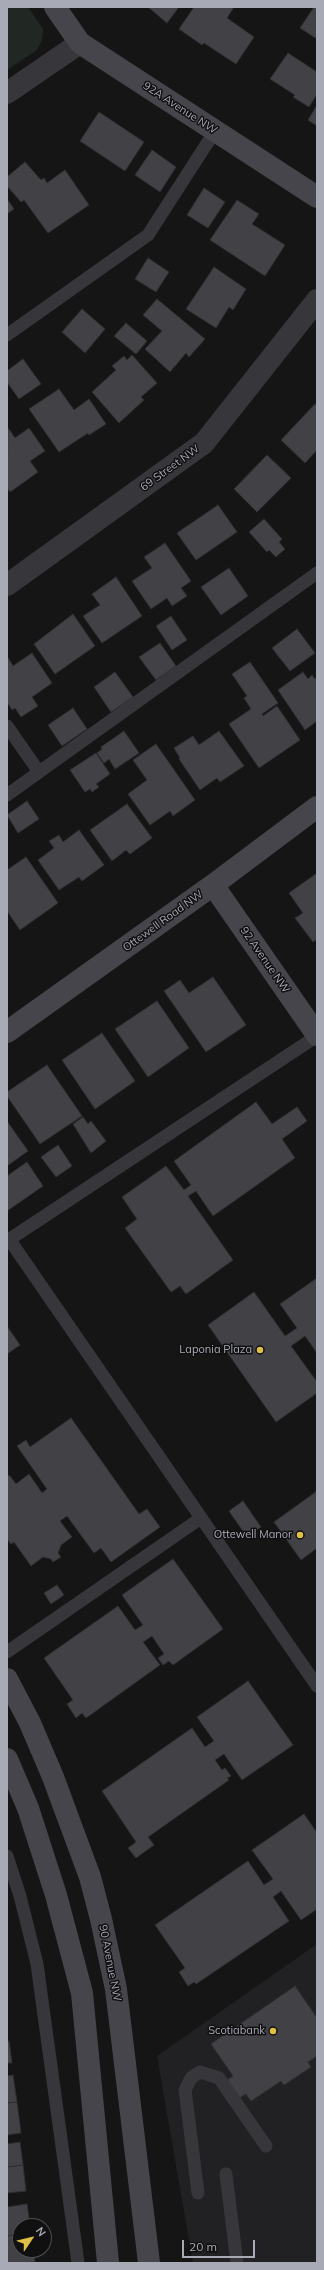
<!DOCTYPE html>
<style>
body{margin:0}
#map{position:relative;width:324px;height:2270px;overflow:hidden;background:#151516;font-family:Mulish,sans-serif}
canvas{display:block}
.frame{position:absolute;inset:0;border:8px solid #a8aab5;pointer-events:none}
.north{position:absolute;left:12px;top:2218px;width:40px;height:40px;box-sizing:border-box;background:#101011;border:1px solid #4d4e53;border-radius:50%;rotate:55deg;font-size:11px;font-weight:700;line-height:16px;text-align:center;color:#a8aab5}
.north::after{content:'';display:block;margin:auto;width:14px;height:18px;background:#dfbf45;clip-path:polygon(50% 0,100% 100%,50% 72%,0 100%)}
.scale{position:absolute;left:182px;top:2240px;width:73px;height:18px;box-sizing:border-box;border:2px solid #a8aab5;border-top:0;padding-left:5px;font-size:12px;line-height:14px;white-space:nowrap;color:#a8aab5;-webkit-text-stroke:3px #101011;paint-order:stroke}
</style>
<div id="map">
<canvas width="324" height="2270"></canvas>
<div class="frame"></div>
<div class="north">N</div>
<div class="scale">20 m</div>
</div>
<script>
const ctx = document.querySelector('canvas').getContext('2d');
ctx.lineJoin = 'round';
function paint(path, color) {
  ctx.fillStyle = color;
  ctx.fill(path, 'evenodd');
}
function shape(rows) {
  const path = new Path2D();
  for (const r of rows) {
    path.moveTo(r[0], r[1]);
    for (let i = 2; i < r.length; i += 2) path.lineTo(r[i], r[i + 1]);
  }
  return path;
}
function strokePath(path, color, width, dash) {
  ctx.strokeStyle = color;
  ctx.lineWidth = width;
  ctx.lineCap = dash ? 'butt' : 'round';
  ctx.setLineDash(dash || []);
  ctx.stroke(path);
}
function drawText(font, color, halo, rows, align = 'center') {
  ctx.font = font + ' Mulish,sans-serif';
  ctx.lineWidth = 3;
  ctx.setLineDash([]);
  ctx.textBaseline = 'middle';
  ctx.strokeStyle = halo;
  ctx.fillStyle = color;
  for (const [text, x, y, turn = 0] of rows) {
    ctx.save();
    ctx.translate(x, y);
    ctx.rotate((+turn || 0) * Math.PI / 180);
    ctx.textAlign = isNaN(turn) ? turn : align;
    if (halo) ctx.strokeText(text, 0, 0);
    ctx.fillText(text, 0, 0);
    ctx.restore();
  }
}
paint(shape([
 [317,1944,317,2263,193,2263,157,2056]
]), '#212123');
paint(shape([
 [7,7,28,7,43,29,42,40,37,50,7,70]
]), '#212823');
const building = shape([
 [148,7,179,7,167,23,148,7],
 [194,7,234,7,227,18,254,37,236,64,204,43,202,45,179,29,194,7],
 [314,7,317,7,317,39,300,28,314,7],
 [288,53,317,72,317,94,309,107,293,97,295,95,270,79,288,53],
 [317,105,317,126,308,120,317,105],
 [99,112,144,142,125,171,80,141,99,112],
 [152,150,176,167,160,192,135,175,152,150],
 [25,162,41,180,44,178,47,183,65,170,89,205,48,233,24,200,21,202,7,186,7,177,25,162],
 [204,188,225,202,208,228,187,215,204,188],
 [7,199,14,209,7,214,7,199],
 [237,200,259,214,252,224,285,245,265,276,210,240,237,200],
 [148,258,169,272,156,292,135,279,148,258],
 [214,267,246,289,233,310,229,307,216,328,186,309,214,267],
 [157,299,205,339,189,357,186,353,170,372,145,349,162,331,143,315,157,299],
 [82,309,105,329,85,353,62,332,82,309],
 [126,323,147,341,136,354,114,336,126,323],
 [132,355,157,383,141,397,144,400,119,423,92,392,116,370,112,366,124,356,127,360,132,355],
 [23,359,41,384,19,399,7,382,7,371,23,359],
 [59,389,74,410,89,399,106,424,89,435,88,433,59,452,29,409,59,389],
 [315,404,317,406,317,450,305,463,281,440,315,404],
 [8,428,15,438,29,428,45,451,30,461,38,472,10,492,7,488,8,428],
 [267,455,291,478,257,512,234,489,267,455],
 [218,505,237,532,196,560,177,533,218,505],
 [264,519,282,539,279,542,285,549,276,557,269,550,267,552,249,532,264,519],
 [165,543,191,581,181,588,187,596,172,606,167,598,151,609,132,581,152,568,144,557,165,543],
 [229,568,248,596,221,615,201,587,229,568],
 [116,577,142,616,102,643,83,616,100,605,92,594,116,577],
 [73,614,95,646,55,674,34,644,73,614],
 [171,616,187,640,172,650,156,626,171,616],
 [297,629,315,653,290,671,272,648,297,629],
 [160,643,176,666,156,680,139,657,160,643],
 [32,653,52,683,32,697,38,706,21,717,15,708,12,710,7,702,7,656,13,666,32,653],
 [250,662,278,703,262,714,263,716,277,706,300,740,259,768,229,724,251,709,244,698,247,696,232,674,250,662],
 [115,672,133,697,111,712,94,687,115,672],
 [303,672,308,679,312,675,315,679,317,677,317,721,305,730,278,690,303,672],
 [73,708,87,729,62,746,48,725,73,708],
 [124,731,139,753,115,769,109,759,104,763,97,753,102,749,101,747,124,731],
 [219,731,244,766,220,782,217,778,200,790,179,759,180,758,174,748,193,736,199,745,219,731],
 [156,744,195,800,173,816,170,811,150,825,128,794,147,780,133,760,156,744],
 [96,753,110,774,96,784,99,787,92,792,90,789,85,792,70,770,96,753],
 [27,801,39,819,18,833,7,815,27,801],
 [127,804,152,838,130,854,126,850,112,861,90,830,127,804],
 [79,830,104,865,82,881,79,877,59,890,38,860,54,848,49,841,59,835,63,842,79,830],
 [26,857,58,903,20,930,7,911,7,870,26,857],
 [317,873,317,942,316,940,313,942,295,918,303,913,289,893,317,873],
 [213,977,246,1025,206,1052,164,991,180,980,189,993,213,977],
 [157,1001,189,1048,148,1077,115,1029,157,1001],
 [102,1033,135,1081,95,1109,62,1060,102,1033],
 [47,1065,82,1116,40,1144,7,1096,7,1092,47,1065],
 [256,1102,272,1124,297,1107,307,1121,282,1139,295,1158,213,1216,196,1191,188,1196,233,1260,186,1294,180,1286,171,1292,125,1228,137,1219,122,1197,166,1166,184,1190,191,1185,174,1161,256,1102],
 [83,1117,88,1124,91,1121,106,1141,91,1153,73,1124,83,1117],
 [7,1121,28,1151,7,1166,7,1121],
 [58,1145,72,1166,56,1177,41,1157,58,1145],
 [27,1162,43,1186,7,1211,7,1176,27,1162],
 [317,1278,317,1353,305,1336,291,1346,317,1382,317,1393,276,1422,208,1325,254,1292,285,1336,297,1328,280,1304,317,1278],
 [7,1326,20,1345,7,1354,7,1326],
 [71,1418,139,1514,147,1509,160,1527,111,1562,101,1548,94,1553,67,1516,60,1521,72,1537,61,1545,58,1553,61,1557,53,1562,51,1559,43,1557,31,1566,14,1542,11,1544,7,1539,7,1475,10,1476,16,1484,29,1474,42,1493,47,1489,17,1446,26,1440,30,1447,71,1418],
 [317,1491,317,1548,301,1560,274,1522,317,1491],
 [243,1501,261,1527,247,1537,229,1511,243,1501],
 [173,1559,223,1629,173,1665,169,1661,163,1665,158,1658,164,1654,152,1636,143,1642,160,1665,86,1718,82,1713,76,1718,67,1704,73,1700,44,1658,118,1606,135,1630,143,1625,122,1595,173,1559],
 [57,1585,64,1595,51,1604,44,1593,57,1585],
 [248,1681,293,1745,242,1780,224,1754,215,1760,222,1770,225,1768,231,1776,227,1778,229,1780,148,1837,154,1845,136,1858,128,1848,136,1842,102,1791,192,1728,205,1747,214,1741,197,1717,248,1681],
 [304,1814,317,1833,317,1909,301,1920,281,1891,273,1897,289,1921,196,1984,194,1982,188,1986,179,1972,185,1968,155,1925,248,1861,264,1885,273,1879,252,1850,304,1814],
 [295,1986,317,2018,317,2056,308,2062,311,2067,284,2085,281,2081,251,2101,246,2094,236,2100,224,2082,233,2076,211,2044,295,1986],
 [7,2041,9,2041,12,2063,7,2063,7,2041],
 [13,2075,17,2102,7,2103,7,2076,13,2075],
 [17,2102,21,2133,7,2135,7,2103,17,2102],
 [20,2142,23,2165,7,2167,7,2144,20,2142],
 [23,2165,26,2191,7,2193,7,2167,23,2165],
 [27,2204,30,2226,20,2226,20,2234,7,2236,7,2207,27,2204],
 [20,2234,20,2250,33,2250,35,2262,7,2263,7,2236,20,2234]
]);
paint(building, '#424246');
strokePath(building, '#302f32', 1);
strokePath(shape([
 [7,335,148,235,215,131],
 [7,726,39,772],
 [7,795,317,573],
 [9,1239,317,1686],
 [7,1241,317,1036],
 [7,1652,201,1518],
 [7,1856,20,1896,37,1964,78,2263],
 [226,2174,237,2263],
 [198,2193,185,2090,191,2078,200,2072,219,2078,266,2146]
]), '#36363b', 13);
strokePath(shape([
 [7,93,80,43],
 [7,585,204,443,317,300]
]), '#36363b', 22);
strokePath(shape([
 [55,7,80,43,317,197],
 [213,885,317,1035],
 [7,1032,213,885,317,807],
 [7,1679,30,1723,53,1777,90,1877,101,1919,116,1989,149,2263],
 [7,1759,28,1808,56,1895,82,1993,108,2263]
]), '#45454b', 22);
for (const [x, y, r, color] of [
 [260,1350,4,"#dfbf45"],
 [300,1535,4,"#dfbf45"],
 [273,2031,4,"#dfbf45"]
]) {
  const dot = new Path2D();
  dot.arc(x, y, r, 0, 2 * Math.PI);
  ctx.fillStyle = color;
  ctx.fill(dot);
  strokePath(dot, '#101011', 1.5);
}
drawText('11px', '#a8aab5', '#101011', [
 ["92A Avenue NW",180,108,33],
 ["69 Street NW",170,468,-36],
 ["Ottewell Road NW",163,921,-36],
 ["92 Avenue NW",265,960,55],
 ["90 Avenue NW",110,1963,79]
]);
drawText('11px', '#a8aab5', '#101011', [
 ["Laponia Plaza",252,1350],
 ["Ottewell Manor",292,1535],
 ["Scotiabank",265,2031]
], 'right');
</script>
